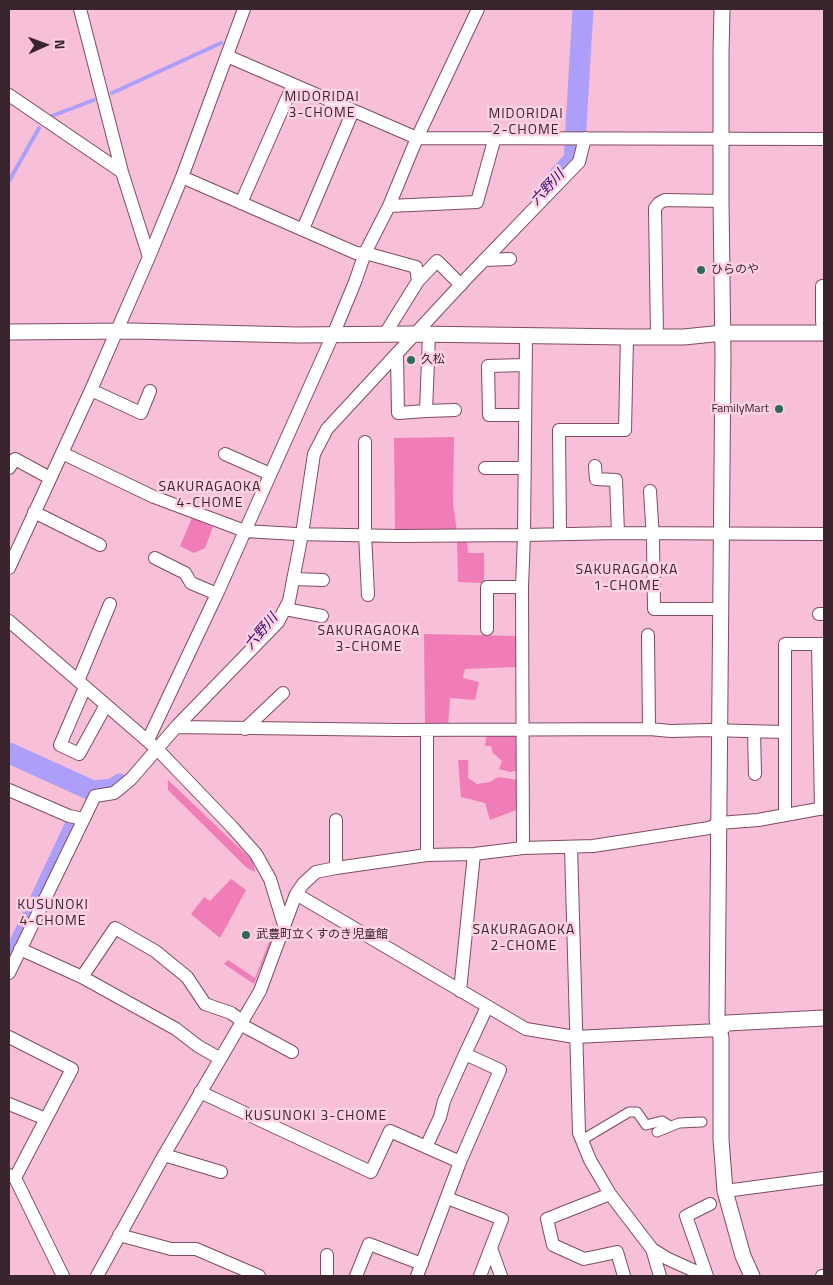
<!DOCTYPE html>
<meta charset="utf-8">
<style>
body{margin:0}
#map{position:relative;width:833px;height:1285px;overflow:hidden;background:#f7bfd8;font-family:"Titillium Web",sans-serif}
canvas{display:block}
.frame{position:absolute;inset:0;border:10px solid #3a242e;pointer-events:none}
.north{position:absolute;left:20px;top:20px;width:50px;height:50px;-webkit-text-stroke:4px #fed0e4;paint-order:stroke;rotate:88deg;font-size:14px;font-weight:700;line-height:20px;text-align:center;color:#3a242e}
.north::after{content:'';display:block;margin:auto;width:18px;height:22px;background:#3a242e;clip-path:polygon(50% 0,100% 100%,50% 72%,0 100%)}
</style>
<div id="map">
<canvas width="833" height="1285"></canvas>
<div class="frame"></div>
<div class="north">N</div>
</div>
<script>
const ctx = document.querySelector('canvas').getContext('2d');
ctx.lineJoin = 'round';
function paint(path, color) {
  ctx.fillStyle = color;
  ctx.fill(path, 'evenodd');
}
function shape(rows) {
  const path = new Path2D();
  for (const r of rows) {
    path.moveTo(r[0], r[1]);
    for (let i = 2; i < r.length; i += 2) path.lineTo(r[i], r[i + 1]);
  }
  return path;
}
function strokePath(path, color, width, dash) {
  ctx.strokeStyle = color;
  ctx.lineWidth = width;
  ctx.lineCap = dash ? 'butt' : 'round';
  ctx.setLineDash(dash || []);
  ctx.stroke(path);
}
function drawText(font, color, halo, rows, align = 'center') {
  ctx.font = font + ' "Titillium Web","Noto Sans JP",sans-serif';
  ctx.lineWidth = 5;
  ctx.setLineDash([]);
  ctx.textBaseline = 'middle';
  ctx.strokeStyle = halo;
  ctx.fillStyle = color;
  for (const [text, x, y, turn = 0] of rows) {
    ctx.save();
    ctx.translate(x, y);
    ctx.rotate((+turn || 0) * Math.PI / 180);
    ctx.textAlign = isNaN(turn) ? turn : align;
    if (halo) ctx.strokeText(text, 0, 0);
    ctx.fillText(text, 0, 0);
    ctx.restore();
  }
}
paint(shape([
 [454,437,453,504,457,532,395,532,394,438],
 [192,518,213,527,205,548,194,553,180,546],
 [457,540,467,541,468,553,484,553,484,583,458,582],
 [424,634,517,636,517,667,465,669,463,678,479,682,475,700,450,698,448,726,425,726],
 [487,733,518,734,520,770,510,772,499,769,502,761,493,753,491,746,485,746],
 [458,760,468,760,468,778,477,784,490,782,498,777,518,780,519,809,490,820,485,803,461,797],
 [168,780,253,861,255,872,247,868,168,790],
 [231,879,246,890,220,938,191,914,204,897,210,901],
 [273,920,274,935,254,984,224,964,228,960,255,978,272,935]
]), '#f07db7');
strokePath(shape([
 [112,93,221,43],
 [49,117,94,100],
 [9,181,39,128]
]), '#ad9ff9', 4);
strokePath(shape([
 [9,956,70,826]
]), '#ad9ff9', 12);
strokePath(shape([
 [558,177,574,160,583,9],
 [9,753,93,791,113,789,120,784]
]), '#ad9ff9', 21);
const pedestrian = shape([
 [657,1132,679,1123,702,1122],
 [582,1140,629,1112,637,1112,646,1125,662,1121,670,1126]
]);
const minor = shape([
 [80,9,122,172,149,257],
 [478,9,417,138,389,206,365,253,355,282,336,328,245,531,296,534,398,536,524,535,618,533,824,534],
 [227,56,417,138,824,139],
 [9,95,122,172],
 [182,177,356,253,369,254,416,267,418,281,385,334],
 [241,203,293,85],
 [389,206,477,202,495,137],
 [303,229,353,111],
 [484,260,510,259],
 [418,281,437,261,461,285],
 [822,286,822,321,824,334],
 [657,337,655,208,659,203,665,200,721,201],
 [397,355,398,413,426,411,429,335],
 [524,365,488,366,489,415,525,415],
 [91,390,141,413,150,391],
 [426,411,455,410],
 [365,442,365,534,368,595],
 [62,453,154,497,245,531,217,594,148,740],
 [225,454,270,474],
 [595,466,596,479,616,480,618,533],
 [9,468,15,459,50,478],
 [485,468,525,468],
 [650,491,653,539,654,609,722,609],
 [34,512,100,545],
 [560,534,559,430,625,430,627,337],
 [155,558,185,573,191,583,217,594],
 [9,568,91,390,149,257,182,177,244,9],
 [293,579,323,580],
 [285,609,322,616],
 [819,614,824,614],
 [9,621,157,749,232,827,256,854,270,879,284,925],
 [487,629,487,587,522,587],
 [648,635,649,729],
 [818,644,821,809],
 [78,681,110,604],
 [85,687,60,745,79,754,106,705],
 [176,727,397,730,649,729,671,731,709,730,784,732],
 [245,729,283,693],
 [427,730,427,855],
 [754,732,755,774],
 [9,790,69,816,84,819],
 [785,815,785,644,824,644],
 [336,820,336,868],
 [571,847,579,1133,590,1160,610,1194,652,1249,668,1259,706,1276],
 [523,848,522,587,524,535,526,336],
 [296,894,526,1029,575,1037,719,1030],
 [20,949,82,977,176,1029,198,1046,219,1058],
 [9,973,95,796,114,793,131,779,176,727,278,622,289,601,302,534,314,454,327,429,465,280,579,162,585,138],
 [82,977,115,928,155,951,187,977,205,1004,231,1013,242,1021],
 [460,991,474,854],
 [240,1024,292,1052],
 [9,1037,72,1069,15,1178],
 [200,1092,371,1172,390,1131,460,1162],
 [9,1104,46,1119],
 [426,1147,440,1117,444,1101,465,1054,487,1007],
 [164,1155,221,1172],
 [9,1175,15,1178,63,1276],
 [725,1191,824,1178],
 [610,1194,547,1219,553,1245,584,1259,617,1252,624,1276],
 [447,1198,502,1219,480,1276],
 [119,1235,171,1249,196,1249,259,1276],
 [491,1248,501,1276],
 [652,1249,660,1276],
 [327,1255,327,1276],
 [97,1276,164,1155,260,991,296,894,303,884,316,872,336,868,427,855,474,854,523,848,593,846,709,828,719,823,758,820,824,808],
 [356,1276,369,1244,422,1264],
 [417,1276,460,1162,500,1070,465,1054],
 [707,1276,686,1216,710,1204],
 [822,1276,824,1276]
]);
const tertiary = shape([
 [722,9,721,54,721,201,723,357,717,1019,721,1038,721,1139,725,1191,743,1256,752,1276],
 [9,332,131,331,297,335,415,334,627,337,684,337,723,333,824,333],
 [719,1030,727,1023,824,1018]
]);
strokePath(pedestrian, '#7d4d64', 11);
strokePath(minor, '#7d4d64', 14);
strokePath(tertiary, '#7d4d64', 17);
strokePath(pedestrian, '#fff', 9);
strokePath(minor, '#fff', 12);
strokePath(tertiary, '#fff', 15);
for (const [x, y, r, color] of [
 [701,270,5,"#2d6b58"],
 [411,360,5,"#2d6b58"],
 [779,409,5,"#2d6b58"],
 [246,935,5,"#2d6b58"]
]) {
  const dot = new Path2D();
  dot.arc(x, y, r, 0, 2 * Math.PI);
  ctx.fillStyle = color;
  ctx.fill(dot);
  strokePath(dot, '#fed0e4', 2);
}
drawText('12px', '#3a242e', '#fed0e4', [
 ["ひらのや",711,270],
 ["久松",421,360],
 ["FamilyMart",769,409,"right"],
 ["武豊町立くすのき児童館",256,935]
], 'left');
ctx.letterSpacing = '1px';
drawText('14px', '#3a242e', '#fed0e4', [
 ["MIDORIDAI",322,98],
 ["3-CHOME",322,114],
 ["MIDORIDAI",526,115],
 ["2-CHOME",526,131],
 ["SAKURAGAOKA",210,488],
 ["4-CHOME",210,504],
 ["SAKURAGAOKA",627,571],
 ["1-CHOME",627,587],
 ["SAKURAGAOKA",369,632],
 ["3-CHOME",369,648],
 ["KUSUNOKI",53,906],
 ["4-CHOME",53,922],
 ["SAKURAGAOKA",524,931],
 ["2-CHOME",524,947],
 ["KUSUNOKI 3-CHOME",316,1117]
]);
ctx.letterSpacing = '0px';
drawText('italic 14px', '#2e056d', '#fed0e4', [
 ["六野川",548,188,-47],
 ["六野川",262,632,-50]
]);
</script>
